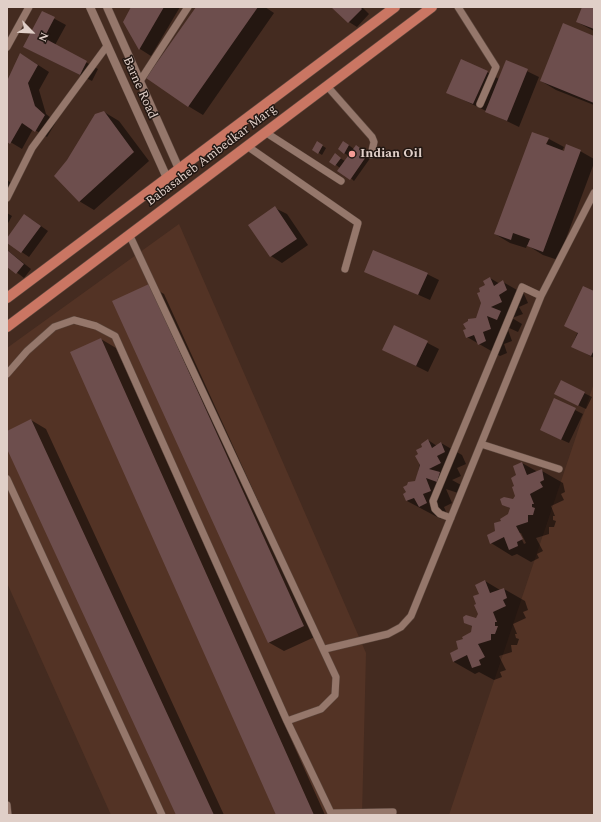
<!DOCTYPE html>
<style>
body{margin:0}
#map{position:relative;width:601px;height:822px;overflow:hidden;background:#442b20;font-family:Spectral,serif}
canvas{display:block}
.frame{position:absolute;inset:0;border:8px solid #e0cfc8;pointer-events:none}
.north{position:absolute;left:12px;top:12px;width:40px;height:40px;-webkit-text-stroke:3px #221712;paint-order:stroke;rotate:114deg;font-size:11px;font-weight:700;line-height:16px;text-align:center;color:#e0cfc8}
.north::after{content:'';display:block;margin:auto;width:14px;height:18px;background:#e0cfc8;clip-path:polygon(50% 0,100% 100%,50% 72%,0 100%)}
</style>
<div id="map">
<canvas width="601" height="822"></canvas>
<div class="frame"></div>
<div class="north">N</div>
</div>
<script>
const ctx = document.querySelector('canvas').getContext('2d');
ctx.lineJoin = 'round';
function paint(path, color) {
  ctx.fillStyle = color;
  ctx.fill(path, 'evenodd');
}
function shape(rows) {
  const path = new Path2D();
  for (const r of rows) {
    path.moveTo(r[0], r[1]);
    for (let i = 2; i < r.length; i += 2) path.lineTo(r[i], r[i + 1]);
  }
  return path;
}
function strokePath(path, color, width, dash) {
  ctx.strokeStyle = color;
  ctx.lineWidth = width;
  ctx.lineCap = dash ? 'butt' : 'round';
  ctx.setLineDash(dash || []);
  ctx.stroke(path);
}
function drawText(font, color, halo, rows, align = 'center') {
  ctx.font = font + ' Spectral,serif';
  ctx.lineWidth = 3;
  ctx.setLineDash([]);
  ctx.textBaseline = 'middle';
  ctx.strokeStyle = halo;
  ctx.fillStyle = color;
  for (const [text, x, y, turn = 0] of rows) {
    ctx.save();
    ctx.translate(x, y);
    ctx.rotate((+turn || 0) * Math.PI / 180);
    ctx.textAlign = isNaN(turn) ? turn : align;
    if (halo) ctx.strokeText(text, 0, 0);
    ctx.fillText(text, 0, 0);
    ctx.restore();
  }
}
paint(shape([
 [179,224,366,653,362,815,111,815,7,583,7,348],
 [594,383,594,815,449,815]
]), '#533325');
paint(shape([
 [133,7,180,7,151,56,140,49,124,22],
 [197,7,265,7,274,13,203,115,188,106],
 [332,7,362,7,369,14,357,27,349,22],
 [583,7,594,7,594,31,577,22],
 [42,12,66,25,55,45,98,69,92,81,24,47],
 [594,37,594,105,556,90,541,81],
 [21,54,49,72,39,90,46,114,56,122,47,137,33,129,22,149,7,140,7,82],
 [506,61,539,77,519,127,447,92,487,72,499,79],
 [104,112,119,121,149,161,94,210,79,201],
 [549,139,564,147,562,151,580,151,594,159,594,163,558,260,543,255,527,245,526,248,510,243,495,234],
 [318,143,326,148,322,155,313,149],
 [347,144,354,149,356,146,371,157,354,181,340,168,331,161,338,157,345,161,349,156,344,153],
 [7,180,14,185,7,197],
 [275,208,287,214,308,245,282,263,271,256],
 [7,213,12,216,7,225],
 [31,219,48,231,29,257,7,242,7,240],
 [7,250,31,269,24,278,7,265],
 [365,271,427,274,439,280,430,300],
 [490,278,500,284,503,282,524,294,528,303,519,307,523,314,512,318,522,324,518,332,507,327,512,341,504,344,507,353,500,356,467,337,468,329,477,319,482,303,481,292],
 [149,285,164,294,319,635,284,651,268,642],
 [594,292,594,358,572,346],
 [395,326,439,349,428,372,384,350],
 [101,339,116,348,325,815,277,815],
 [584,393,592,397,586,409,563,398],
 [555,400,583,414,569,443,549,434],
 [31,420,46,429,224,815,177,815,7,446,7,432],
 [428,440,437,446,441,443,462,455,466,464,457,468,461,476,452,480,461,485,458,493,446,489,452,503,444,507,448,516,441,519,407,501,416,482,423,448],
 [522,463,538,472,542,471,563,483,565,492,561,494,564,500,551,506,555,516,553,516,553,520,556,521,554,527,549,527,549,534,536,538,543,551,537,554,539,558,531,562,517,554,512,556,491,543,502,522,509,514,511,509,503,504,513,501,516,496,515,486],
 [519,533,521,533,526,543,524,544],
 [485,581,500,590,504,589,525,601,528,610,523,612,526,618,513,624,517,634,515,634,516,638,519,639,517,645,511,645,512,652,499,656,506,670,500,672,502,677,494,680,479,672,475,674,454,662,451,654,459,650,472,632,473,627,465,622,476,619,479,614,477,604]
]), '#0007');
paint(shape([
 [131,7,164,7,139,50,123,22],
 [196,7,258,7,188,107,146,78],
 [331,7,360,7,362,9,348,23],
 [582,7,594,7,594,29,576,22],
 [42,11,55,17,44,38,87,61,80,75,23,47],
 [563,23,594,36,594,103,540,81],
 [20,53,38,65,28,83,35,106,45,115,35,132,22,123,10,144,7,142,7,81],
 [461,59,488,71,473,104,446,93],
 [506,60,528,69,507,121,485,112],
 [104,111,134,152,79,202,54,176,67,160,95,114],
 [532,132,549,138,546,144,564,151,566,144,581,150,543,252,527,246,530,239,513,233,511,240,494,234],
 [317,141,323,145,318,154,312,150],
 [343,141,349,145,344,154,338,149],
 [356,145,368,154,350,180,337,171],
 [335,153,341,158,335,166,329,162],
 [275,206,297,239,270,257,248,225],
 [24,214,41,226,21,253,7,243,7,238],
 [7,250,24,264,16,274,7,267],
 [373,250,428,273,418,295,364,272],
 [490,277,494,286,503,280,507,290,499,295,502,302,491,307,501,311,497,320,487,316,491,329,483,332,486,341,478,345,474,335,466,338,463,330,466,329,463,324,468,321,468,319,476,318,481,303,477,293,480,292,479,288,485,285,483,281],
 [149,284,304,626,268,643,112,301],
 [583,286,594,291,594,350,591,356,571,347,578,333,564,326],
 [394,325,428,341,416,366,382,350],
 [101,338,314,815,276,815,70,352],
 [561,380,585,392,578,406,554,394],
 [554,398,576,408,561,440,540,430],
 [31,419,214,815,176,815,7,449,7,431],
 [428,439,432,448,441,442,445,452,437,456,441,463,429,469,440,472,437,482,426,478,431,491,423,494,427,503,419,507,414,498,406,501,403,494,406,492,403,487,407,485,408,482,415,481,420,465,415,456,418,454,416,450,422,447,421,444],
 [522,462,527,475,542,469,544,480,540,482,543,487,530,494,534,504,532,504,532,507,535,508,533,515,528,515,528,522,516,526,523,539,517,542,518,546,509,550,504,537,490,544,487,535,495,531,494,523,501,521,500,519,508,514,510,508,502,505,500,499,504,497,513,499,515,496,512,487,514,486,511,478,516,475,513,466],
 [485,580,490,593,504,588,507,598,503,600,506,606,493,612,497,622,495,622,495,626,498,626,495,634,491,634,491,640,478,644,485,657,479,660,481,665,472,668,467,655,453,662,450,653,458,649,456,641,463,639,462,637,471,632,472,626,464,623,463,617,466,615,476,618,478,614,474,605,476,604,473,596,479,594,475,585]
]), '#6d4e4d');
const service = shape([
 [458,7,496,67,480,104],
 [7,47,29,7],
 [140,81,188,7],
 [327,86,372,137,374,142,371,155],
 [265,132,341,181],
 [247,146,358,223,345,269],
 [7,198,32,148,107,46],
 [129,234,336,677,335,695,321,709,287,721],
 [7,374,27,351,54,327,74,320,96,326,115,336,287,721,331,813,393,812],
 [481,444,559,469],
 [7,479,162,815],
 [451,518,440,514,435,509,433,501,522,287,541,296],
 [325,649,388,634,401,627,411,616,541,296,594,193],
 [7,805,8,815]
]);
const minor = shape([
 [90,7,167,178],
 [107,7,179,169]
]);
const primary = shape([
 [7,298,395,7],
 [7,327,432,7]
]);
strokePath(service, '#5d483e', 8);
strokePath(minor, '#5d483e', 9);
strokePath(primary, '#5d483e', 11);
strokePath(service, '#95776b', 7);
strokePath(minor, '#95776b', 8);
strokePath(primary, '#ca7663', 10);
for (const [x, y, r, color] of [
 [352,154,4,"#f59c96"]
]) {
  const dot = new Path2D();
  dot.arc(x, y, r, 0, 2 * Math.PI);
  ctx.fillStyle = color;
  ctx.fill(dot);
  strokePath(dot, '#221712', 1.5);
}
drawText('13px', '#e0cfc8', '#221712', [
 ["Barne Road",139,88,66],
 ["Babasaheb Ambedkar Marg",212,156,-37]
]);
drawText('bold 13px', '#e0cfc8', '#221712', [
 ["Indian Oil",360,154]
], 'left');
</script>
